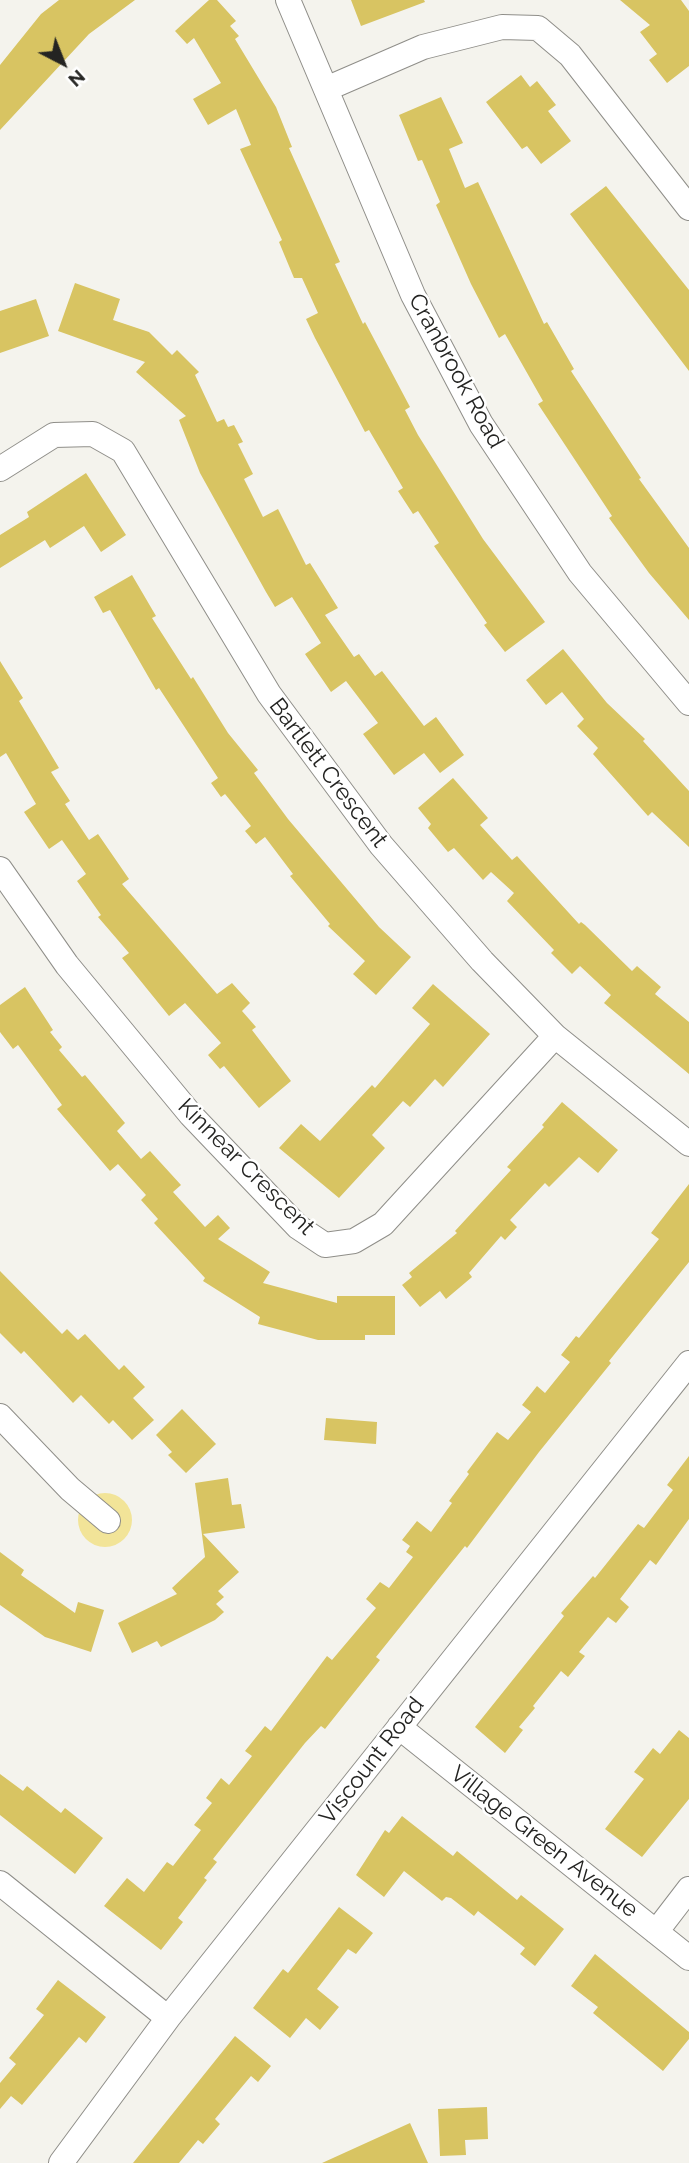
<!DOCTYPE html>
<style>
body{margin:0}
#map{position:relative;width:689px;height:2163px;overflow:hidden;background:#f4f3ed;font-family:Raleway,sans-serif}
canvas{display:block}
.north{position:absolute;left:28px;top:28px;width:70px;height:70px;-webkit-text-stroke:5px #fff;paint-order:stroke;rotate:138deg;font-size:19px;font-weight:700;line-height:28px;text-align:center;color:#242422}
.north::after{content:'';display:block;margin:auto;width:24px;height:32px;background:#242422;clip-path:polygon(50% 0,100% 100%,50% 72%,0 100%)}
</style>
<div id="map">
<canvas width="689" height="2163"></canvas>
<div class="north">N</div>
</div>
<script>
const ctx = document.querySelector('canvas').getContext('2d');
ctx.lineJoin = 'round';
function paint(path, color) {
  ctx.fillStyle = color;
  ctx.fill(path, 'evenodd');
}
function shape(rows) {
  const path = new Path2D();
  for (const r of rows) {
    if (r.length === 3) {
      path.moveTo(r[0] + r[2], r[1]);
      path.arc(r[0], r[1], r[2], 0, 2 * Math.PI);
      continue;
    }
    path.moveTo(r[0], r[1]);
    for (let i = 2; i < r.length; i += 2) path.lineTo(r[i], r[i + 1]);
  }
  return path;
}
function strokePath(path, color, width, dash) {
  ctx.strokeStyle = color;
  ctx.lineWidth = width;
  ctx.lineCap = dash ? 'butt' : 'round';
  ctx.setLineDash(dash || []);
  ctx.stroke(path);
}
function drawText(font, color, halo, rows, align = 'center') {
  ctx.font = font + ' Raleway,sans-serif';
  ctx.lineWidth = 5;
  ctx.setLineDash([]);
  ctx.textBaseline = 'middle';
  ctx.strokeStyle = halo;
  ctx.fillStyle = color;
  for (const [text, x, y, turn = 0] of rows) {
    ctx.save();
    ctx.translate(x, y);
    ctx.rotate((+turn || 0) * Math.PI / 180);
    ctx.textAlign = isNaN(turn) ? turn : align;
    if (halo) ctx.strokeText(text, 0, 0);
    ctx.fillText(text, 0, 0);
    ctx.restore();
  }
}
paint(shape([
 [105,1520,27]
]), '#f2e498');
paint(shape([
 [59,0,135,0,89,34,0,130,0,65,41,14],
 [209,0,217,0,236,21,230,26,239,36,235,39,276,107,292,147,289,148,340,262,335,264,363,324,365,322,410,407,405,410,418,435,483,539,545,622,505,652,484,625,487,623,434,546,439,543,418,511,413,514,398,491,403,488,369,430,365,432,315,338,306,319,318,313,302,278,294,278,279,242,282,240,240,149,251,145,236,109,208,125,193,99,221,83,194,38,187,44,175,31],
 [351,0,424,0,425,2,361,26],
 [620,0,681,0,689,11,689,66,667,83,649,60,657,54,640,32,650,25],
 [521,75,530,87,537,81,556,105,548,111,571,141,541,164,527,146,522,149,486,102],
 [441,97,463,143,449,149,465,188,478,182,544,324,547,322,574,369,571,371,641,478,639,479,689,548,689,620,649,573,609,518,612,516,538,404,543,401,505,334,499,338,471,284,436,205,440,202,422,160,418,161,399,115],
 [606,186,689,290,689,371,570,214],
 [75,283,120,299,113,320,149,332,172,355,177,350,199,372,195,375,217,422,224,419,228,427,234,425,243,442,238,444,253,474,244,479,263,517,278,509,306,565,310,563,338,608,325,615,354,657,359,654,375,676,382,671,424,726,436,717,464,755,440,773,424,753,394,775,363,734,378,723,346,681,331,692,305,654,321,643,292,597,275,607,266,592,200,473,179,420,186,416,136,372,145,362,58,331],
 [36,299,49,336,0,353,0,311],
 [86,473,126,535,101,552,84,526,50,548,45,540,0,568,0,535,29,517,27,512],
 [132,575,156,616,152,618,191,679,193,677,228,733,258,770,254,773,288,819,379,927,411,957,376,995,353,974,365,961,328,926,330,924,290,876,293,874,265,837,256,844,245,831,251,826,225,794,221,797,211,783,218,778,159,688,156,690,110,610,103,613,94,597],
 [563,649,607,703,645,739,643,741,689,791,689,847,652,812,648,816,593,754,598,748,577,726,584,719,562,692,546,705,526,680],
 [0,661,23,698,19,701,59,768,51,772,70,801,65,804,89,840,98,834,129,879,122,884,217,994,232,983,250,1003,242,1011,256,1027,252,1030,291,1081,259,1108,224,1066,220,1069,208,1055,221,1043,185,1003,169,1016,122,958,129,953,98,917,101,915,77,881,86,874,62,840,49,849,24,812,36,804,6,753,0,757],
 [453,778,488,818,480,825,512,860,517,856,579,924,581,922,585,925,632,971,637,966,661,987,655,994,689,1022,689,1074,604,1003,611,995,580,966,572,974,551,953,554,950,507,901,514,893,491,872,483,880,454,848,448,852,428,828,431,824,418,808],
 [433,984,490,1034,443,1087,435,1079,410,1107,403,1101,372,1135,385,1148,339,1198,279,1148,301,1124,320,1141,372,1085,375,1088,430,1024,412,1008],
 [25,987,53,1030,50,1032,62,1047,59,1050,82,1077,85,1075,125,1123,117,1131,141,1159,150,1151,181,1185,173,1192,205,1227,218,1215,230,1228,218,1239,270,1272,263,1283,337,1303,337,1296,395,1296,395,1335,365,1335,365,1340,318,1340,258,1324,260,1317,203,1281,205,1278,154,1223,158,1219,141,1200,146,1195,118,1164,110,1171,57,1109,62,1105,18,1045,13,1049,0,1032,0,1005],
 [562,1102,618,1150,598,1173,579,1157,549,1187,545,1183,510,1220,517,1227,505,1240,501,1236,469,1273,472,1277,446,1299,440,1291,420,1307,402,1285,412,1277,409,1273,457,1233,455,1231,511,1170,507,1167,544,1127,542,1125],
 [689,1184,689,1262,609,1361,611,1363,539,1452,467,1548,465,1546,376,1657,380,1660,325,1729,321,1726,305,1743,213,1859,217,1862,204,1878,207,1880,178,1918,183,1922,161,1950,104,1906,127,1878,144,1892,167,1862,173,1866,201,1830,194,1825,212,1803,206,1798,221,1778,229,1785,252,1756,245,1751,265,1726,271,1731,327,1656,332,1660,376,1608,366,1599,380,1582,389,1588,413,1557,406,1552,410,1546,402,1540,417,1521,431,1532,452,1503,449,1501,469,1474,467,1472,497,1432,508,1440,531,1412,522,1405,537,1386,545,1393,570,1362,561,1355,576,1336,579,1338,659,1239,651,1233],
 [0,1271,62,1334,67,1329,78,1340,85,1334,119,1370,124,1365,145,1387,133,1398,154,1420,132,1440,113,1420,109,1424,81,1395,73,1403,24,1351,21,1354,0,1333],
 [182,1409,216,1444,186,1473,168,1455,172,1452,156,1435],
 [326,1418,377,1422,376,1444,324,1440],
 [689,1456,689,1519,656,1565,650,1560,620,1599,629,1607,616,1623,608,1617,579,1652,585,1656,568,1677,561,1671,533,1706,535,1708,519,1727,523,1730,505,1753,475,1727,564,1616,561,1613,593,1576,595,1578,638,1524,644,1528,673,1490,667,1485],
 [228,1478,232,1505,241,1504,245,1528,203,1534,239,1572,218,1591,224,1597,216,1604,224,1612,215,1620,161,1647,157,1641,132,1653,118,1623,177,1594,172,1588,205,1557,195,1483],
 [0,1552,24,1570,21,1575,75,1613,78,1602,104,1610,91,1652,45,1637,0,1605],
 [679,1730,689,1738,689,1799,642,1857,605,1829,644,1779,634,1772,653,1748,660,1754],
 [0,1774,23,1791,27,1786,61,1813,65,1808,103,1838,75,1874,0,1815],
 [402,1816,453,1856,457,1851,517,1900,521,1895,564,1929,535,1966,520,1954,525,1948,478,1911,474,1916,451,1898,446,1897,442,1901,404,1871,384,1897,356,1875,385,1830,389,1833],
 [339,1907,373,1933,356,1954,348,1949,317,1989,339,2007,320,2030,306,2018,290,2038,253,2008,283,1969,288,1973],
 [595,1954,689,2032,689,2039,663,2071,593,2013,598,2007,571,1986],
 [58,1980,106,2017,86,2043,79,2037,22,2105,11,2096,0,2109,0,2083,16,2064,9,2058,44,2015,36,2009],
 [235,2036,271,2066,258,2082,251,2076,215,2119,220,2124,203,2144,198,2140,179,2163,133,2163],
 [487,2107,488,2139,465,2140,466,2155,440,2156,438,2109],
 [410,2123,428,2163,322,2163]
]), '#d8c462');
const minor = shape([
 [288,0,413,295,481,424,580,573,689,703],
 [326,89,423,47,502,27,538,28,570,55,689,208],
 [0,469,54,435,93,434,123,451,269,694,381,845,482,961,555,1036,689,1144],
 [0,869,67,965,191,1115,298,1227,325,1245,354,1241,383,1224,555,1036],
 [0,1416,70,1489,108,1521],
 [399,1727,689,1958],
 [0,1883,168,2018],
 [656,1932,689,1889],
 [61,2163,168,2018,689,1363]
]);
strokePath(minor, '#8f8e89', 26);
strokePath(minor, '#fff', 24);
drawText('23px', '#242422', '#fff', [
 ["Cranbrook Road",456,371,61],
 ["Bartlett Crescent",328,773,53],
 ["Kinnear Crescent",246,1167,45],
 ["Viscount Road",372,1761,-52],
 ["Village Green Avenue",544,1842,38]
]);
</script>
